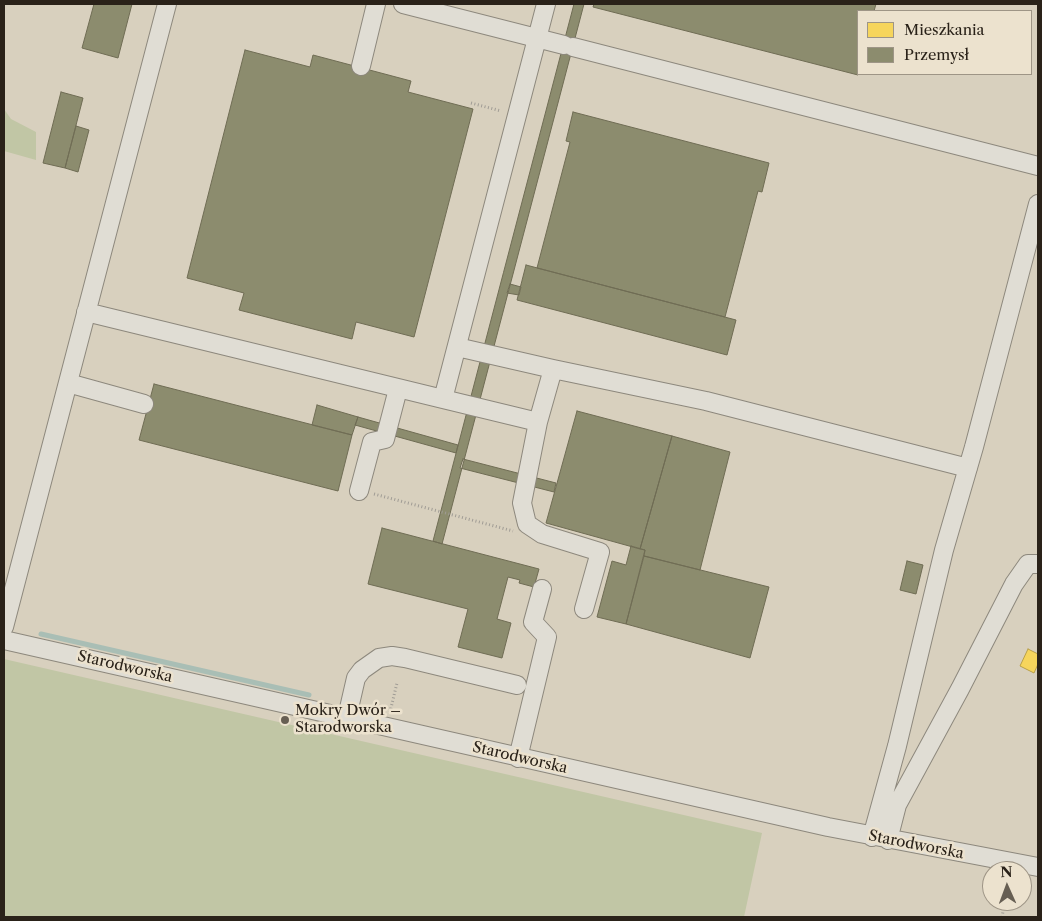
<!DOCTYPE html>
<meta charset="utf-8">
<style>
body{margin:0}
#map{position:relative;width:1042px;height:921px;overflow:hidden;background:#d8d0be;font-family:"Libre Caslon Text",serif}
canvas{display:block}
.frame{position:absolute;inset:0;border:5px solid #2a2219;pointer-events:none}
.legend{position:absolute;left:857px;top:10px;width:175px;height:65px;box-sizing:border-box;background:#ece2ce;border:1px solid #9e9586;margin:0;padding:6px 9px;list-style:none;font-size:15px;color:#2a2219}
.legend li{display:flex;align-items:center;gap:10px;height:25px}
.legend b{width:25px;border:1px solid #9e9586}
.north{position:absolute;left:982px;top:861px;width:50px;height:50px;box-sizing:border-box;background:#ece2ce;border:1px solid #9e9586;border-radius:50%;rotate:358deg;font-size:14px;font-weight:700;line-height:20px;text-align:center;color:#2a2219}
.north::after{content:'';display:block;margin:auto;width:18px;height:22px;background:#675f53;clip-path:polygon(50% 0,100% 100%,50% 72%,0 100%)}
</style>
<div id="map">
<canvas width="1042" height="921"></canvas>
<div class="frame"></div>
<ul class="legend">
<li><b style="height:14px;background:#f6d55c"></b>Mieszkania</li>
<li><b style="height:14px;background:#8c8c6e"></b>Przemysł</li>
</ul>
<div class="north">N</div>
</div>
<script>
const ctx = document.querySelector('canvas').getContext('2d');
ctx.lineJoin = 'round';
function paint(path, color) {
  ctx.fillStyle = color;
  ctx.fill(path, 'evenodd');
}
function shape(rows) {
  const path = new Path2D();
  for (const r of rows) {
    path.moveTo(r[0], r[1]);
    for (let i = 2; i < r.length; i += 2) path.lineTo(r[i], r[i + 1]);
  }
  return path;
}
function strokePath(path, color, width, dash) {
  ctx.strokeStyle = color;
  ctx.lineWidth = width;
  ctx.lineCap = dash ? 'butt' : 'round';
  ctx.setLineDash(dash || []);
  ctx.stroke(path);
}
function drawText(font, color, halo, rows, align = 'center') {
  ctx.font = font + ' "Libre Caslon Text",serif';
  ctx.lineWidth = 5;
  ctx.setLineDash([]);
  ctx.textBaseline = 'middle';
  ctx.strokeStyle = halo;
  ctx.fillStyle = color;
  for (const [text, x, y, turn = 0] of rows) {
    ctx.save();
    ctx.translate(x, y);
    ctx.rotate((+turn || 0) * Math.PI / 180);
    ctx.textAlign = isNaN(turn) ? turn : align;
    if (halo) ctx.strokeText(text, 0, 0);
    ctx.fillText(text, 0, 0);
    ctx.restore();
  }
}
paint(shape([
 [4,109,11,119,36,132,36,160,4,151],
 [4,659,762,833,744,917,4,917]
]), '#c1c6a5');
const homes = shape([
 [1028,649,1038,654,1038,664,1034,673,1020,666,1028,649]
]);
paint(homes, '#f6d55c');
strokePath(homes, '#b99f48', 1);
const industry = shape([
 [94,4,132,4,118,58,82,48,94,4],
 [574,4,584,4,442,544,433,541,574,4],
 [594,4,876,4,874,11,858,11,858,75,593,7,594,4],
 [245,50,310,67,313,55,411,81,408,92,473,109,414,337,356,322,352,339,239,310,244,293,187,278,245,50],
 [61,92,83,98,65,168,43,163,61,92],
 [573,112,769,163,762,192,758,191,725,317,537,268,570,142,566,141,573,112],
 [76,126,89,130,78,172,65,168,76,126],
 [526,265,736,320,727,355,517,300,526,265],
 [510,284,521,287,519,295,507,293,510,284],
 [154,384,352,435,338,491,139,440,154,384],
 [317,405,358,417,352,435,312,425,317,405],
 [577,411,672,436,640,549,546,523,577,411],
 [358,417,458,445,456,453,355,425,358,417],
 [672,436,730,452,700,570,644,556,645,550,640,549,672,436],
 [463,459,556,483,554,492,460,468,463,459],
 [382,528,539,569,534,587,519,583,520,580,508,577,497,619,511,623,502,658,458,647,468,609,368,584,382,528],
 [631,546,645,550,626,624,597,617,612,561,626,565,631,546],
 [644,556,769,587,750,658,626,624,644,556],
 [907,561,923,565,916,594,900,590,907,561]
]);
paint(industry, '#8c8c6e');
strokePath(industry, '#6f6c54', 1);
strokePath(shape([
 [41,634,309,695]
]), '#a9beb5', 5);
const minor = shape([
 [403,4,564,45],
 [573,47,1038,166],
 [361,66,376,4],
 [86,312,443,399,546,4],
 [457,347,553,369,706,401,968,468],
 [553,369,538,422,522,503,527,524,542,534,600,552,584,609],
 [68,383,144,404],
 [443,399,538,422],
 [359,491,372,442,385,439,398,389],
 [4,627,167,4],
 [4,640,828,827,1038,867],
 [347,717,356,678,362,670,379,658,392,656,405,658,517,685],
 [518,758,547,637,533,622,542,589],
 [872,837,897,746,944,550,974,447,1038,204],
 [888,840,897,805,960,689,1014,584,1028,564,1038,564]
]);
strokePath(minor, '#8d887d', 20);
strokePath(shape([
 [471,103,501,111],
 [374,494,513,531],
 [390,712,397,683],
 [1002,917,1005,901]
]), '#a09c95', 3, [1, 2.5]);
strokePath(minor, '#e0ddd4', 18);
for (const [x, y, r, color] of [
 [285,720,5,"#675f53"]
]) {
  const dot = new Path2D();
  dot.arc(x, y, r, 0, 2 * Math.PI);
  ctx.fillStyle = color;
  ctx.fill(dot);
  strokePath(dot, '#ece2ce', 2);
}
drawText('15px', '#2a2219', '#ece2ce', [
 ["Starodworska",125,667,13],
 ["Starodworska",520,758,13],
 ["Starodworska",916,845,11]
]);
drawText('15px', '#2a2219', '#ece2ce', [
 ["Mokry Dwór –",295,711],
 ["Starodworska",295,728]
], 'left');
</script>
